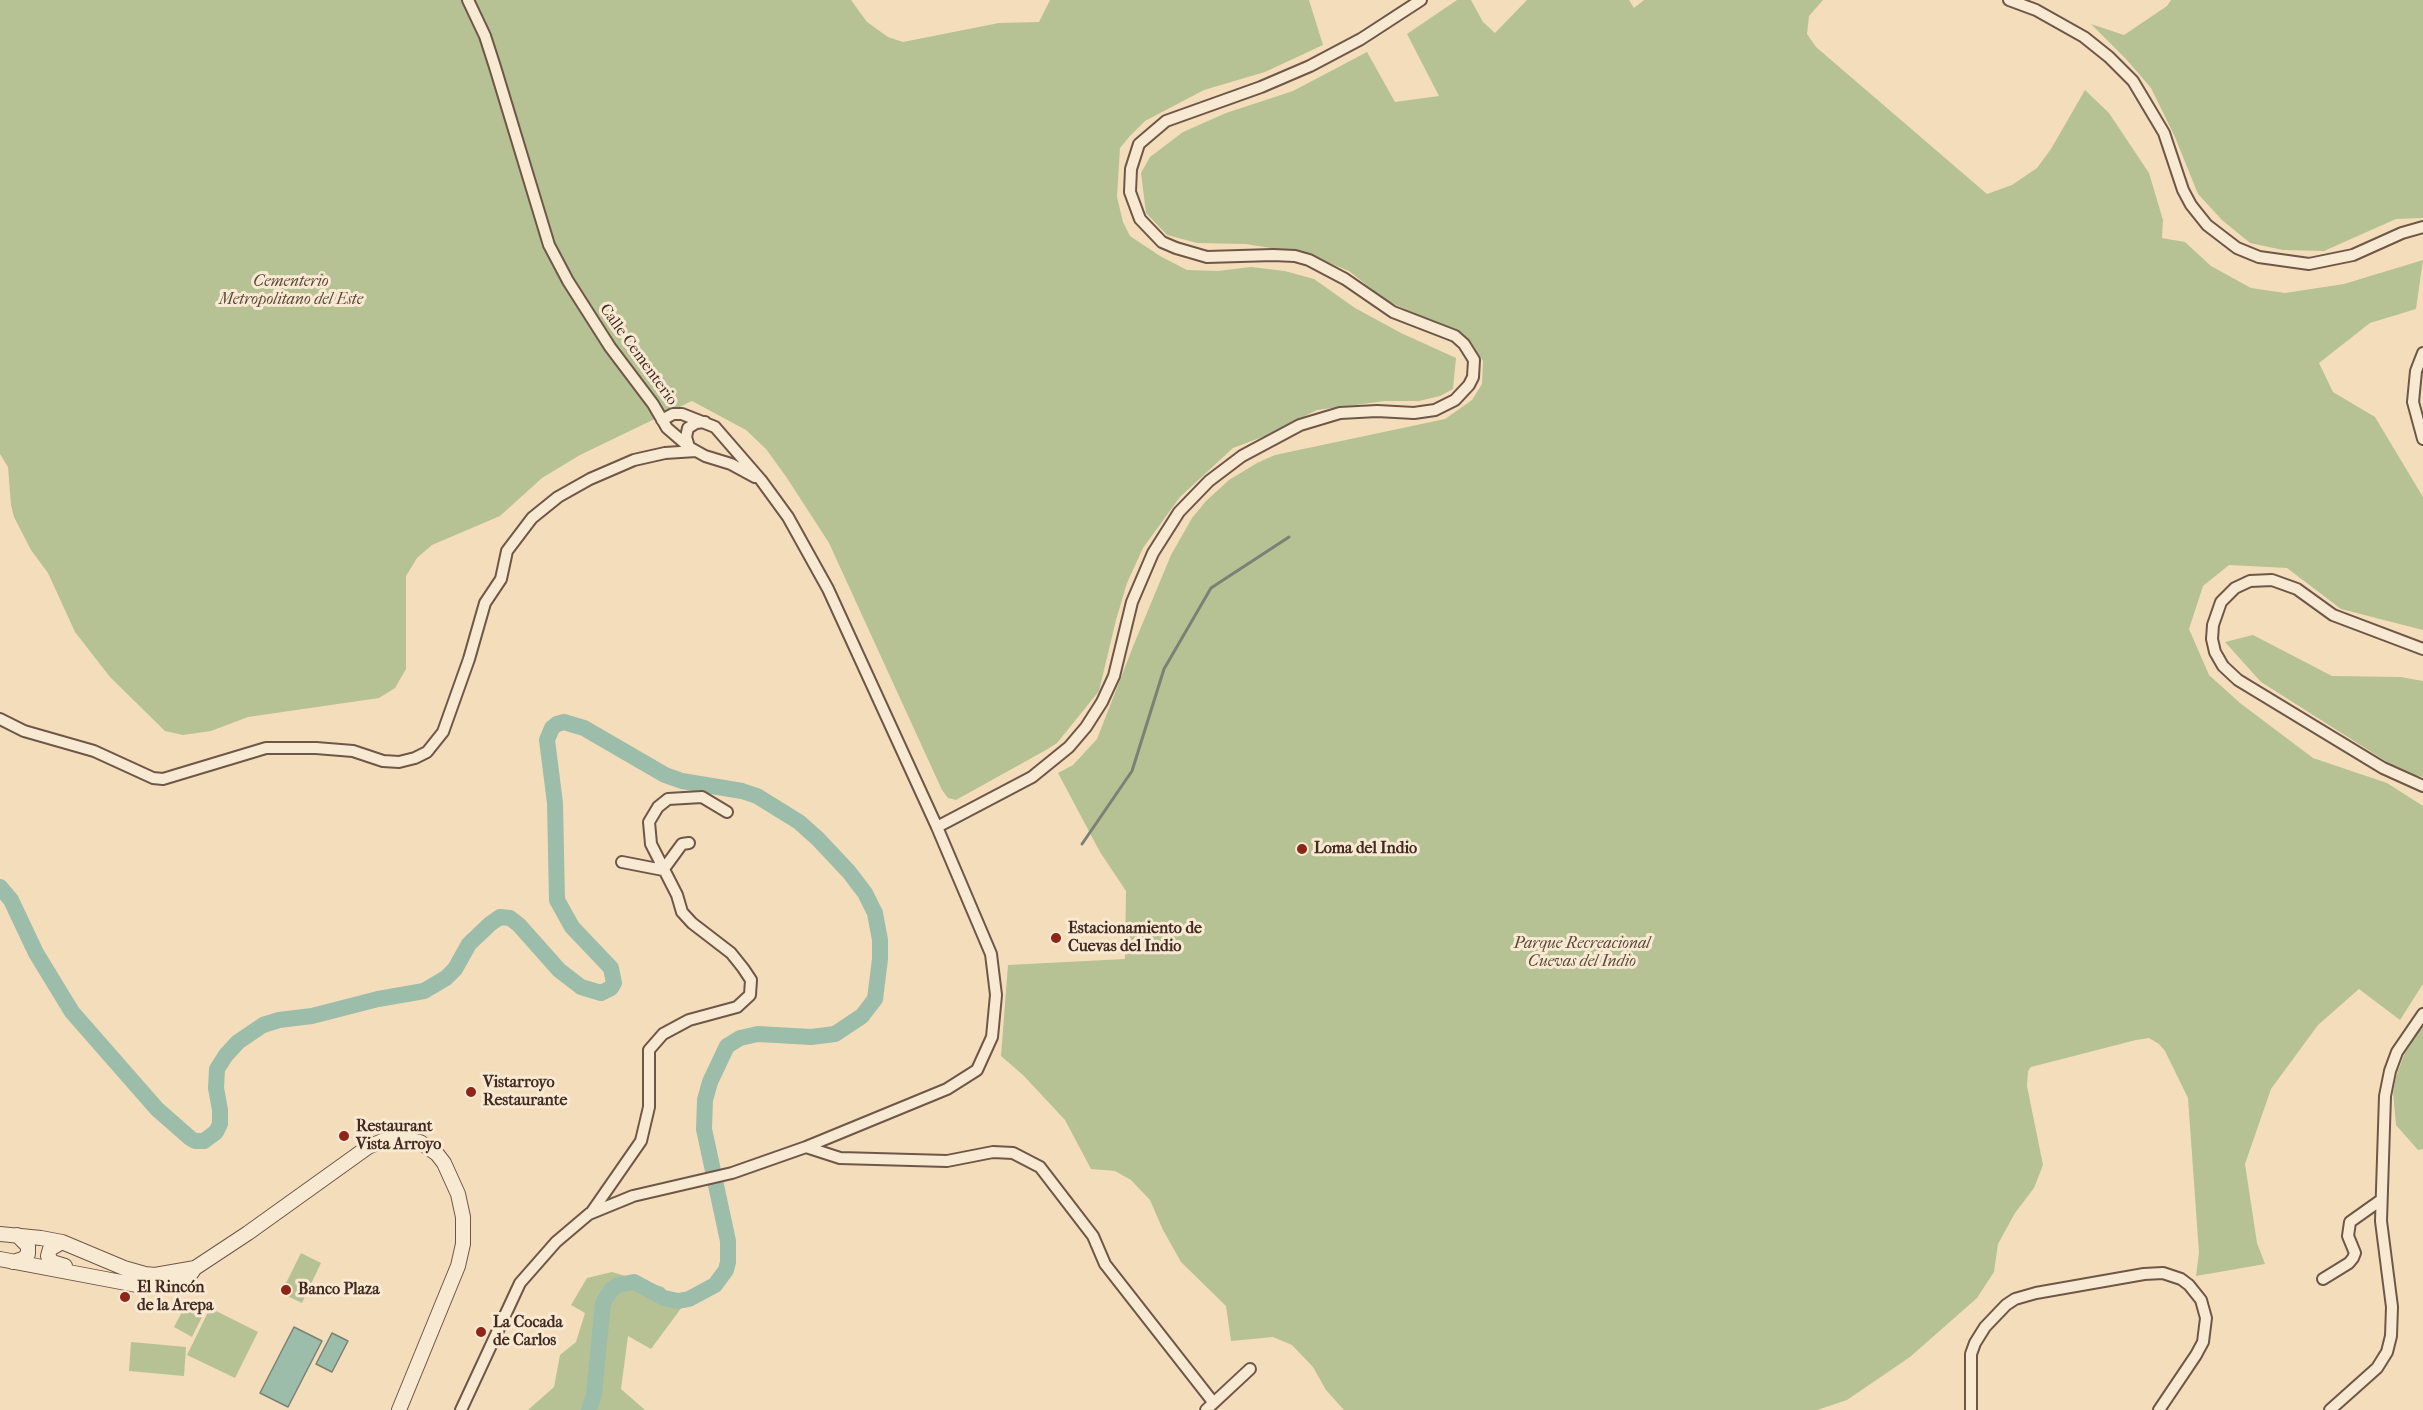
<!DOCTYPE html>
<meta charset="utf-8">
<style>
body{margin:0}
canvas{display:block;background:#f4ddbb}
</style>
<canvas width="2423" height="1410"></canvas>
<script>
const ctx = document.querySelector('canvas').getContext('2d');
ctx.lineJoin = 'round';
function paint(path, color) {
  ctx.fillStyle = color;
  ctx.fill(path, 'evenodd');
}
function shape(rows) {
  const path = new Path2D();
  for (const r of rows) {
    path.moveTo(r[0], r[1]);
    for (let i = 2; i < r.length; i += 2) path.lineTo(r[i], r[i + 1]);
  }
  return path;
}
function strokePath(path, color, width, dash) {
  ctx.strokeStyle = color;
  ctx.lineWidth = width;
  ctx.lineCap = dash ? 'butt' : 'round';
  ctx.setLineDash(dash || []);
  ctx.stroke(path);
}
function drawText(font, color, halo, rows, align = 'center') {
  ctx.font = font + ' "IM FELL French Canon",serif';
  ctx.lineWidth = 6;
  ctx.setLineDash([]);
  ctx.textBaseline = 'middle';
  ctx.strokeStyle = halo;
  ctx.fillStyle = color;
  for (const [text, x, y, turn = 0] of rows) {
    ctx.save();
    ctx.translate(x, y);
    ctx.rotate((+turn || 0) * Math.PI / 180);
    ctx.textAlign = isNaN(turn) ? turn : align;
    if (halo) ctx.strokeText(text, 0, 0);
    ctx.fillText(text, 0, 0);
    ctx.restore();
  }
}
paint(shape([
 [0,0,851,0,867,22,888,37,903,42,999,23,1039,22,1050,0,1309,0,1323,45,1265,72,1204,90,1145,121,1130,136,1120,148,1117,197,1123,222,1130,236,1160,256,1187,270,1218,271,1251,267,1285,271,1314,279,1355,308,1401,333,1456,358,1453,389,1440,396,1419,401,1385,401,1317,410,1265,436,1233,448,1180,497,1143,548,1127,583,1116,620,1099,691,1070,727,1057,743,1046,750,956,800,948,798,942,790,829,543,787,478,766,449,746,430,692,401,580,455,542,478,500,516,432,545,417,558,406,576,406,669,395,688,379,698,248,717,211,731,183,735,165,731,110,677,75,632,48,573,31,550,14,517,11,505,8,467,0,454],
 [1457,0,1471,0,1483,22,1495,33,1527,0,1629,0,1634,8,1644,0,1823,0,1809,16,1807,34,1816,47,1987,194,2012,185,2037,168,2051,149,2085,90,2109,113,2149,173,2163,220,2162,238,2185,242,2211,266,2251,288,2285,293,2344,284,2423,260,2416,309,2370,323,2319,363,2333,392,2375,417,2423,497,2423,630,2341,609,2287,568,2229,565,2203,586,2189,629,2209,675,2240,703,2313,758,2387,783,2423,806,2423,984,2400,1020,2359,989,2318,1025,2271,1089,2245,1164,2257,1243,2265,1264,2196,1276,2199,1253,2188,1098,2165,1051,2159,1044,2149,1038,2136,1040,2031,1067,2028,1071,2027,1086,2043,1165,2034,1188,2015,1213,1998,1244,1994,1272,1977,1298,1910,1357,1847,1400,1817,1410,1344,1410,1326,1390,1313,1367,1292,1345,1273,1337,1231,1341,1226,1306,1181,1262,1163,1230,1150,1200,1131,1180,1115,1171,1091,1169,1065,1120,1023,1075,1001,1056,1008,965,1125,959,1126,891,1100,852,1058,773,1073,765,1097,739,1134,644,1171,555,1192,518,1206,501,1229,480,1257,463,1275,455,1445,419,1472,400,1482,384,1483,361,1468,340,1384,299,1349,271,1307,254,1246,244,1197,243,1167,235,1146,213,1141,173,1150,157,1183,132,1226,113,1293,91,1367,52,1395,102,1439,96,1407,34],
 [2171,0,2423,0,2423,218,2396,219,2324,251,2283,250,2250,243,2222,220,2198,194,2175,137,2151,88,2126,59,2091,24,2124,35,2167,6],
 [2253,635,2332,676,2401,677,2423,681,2423,777,2403,772,2261,682,2225,642],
 [2423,1023,2423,1149,2418,1150,2396,1125,2393,1092,2396,1077,2404,1055],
 [301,1253,321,1263,302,1303,281,1293],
 [612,1272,663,1287,682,1307,651,1349,628,1336,621,1389,645,1410,528,1410,554,1387,560,1355,576,1342,585,1313,571,1305,587,1278],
 [186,1304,204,1313,192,1337,174,1327],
 [210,1308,258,1332,235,1378,187,1355],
 [131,1342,186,1347,184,1376,129,1371]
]), '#b6c294');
const water = shape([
 [294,1327,322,1341,288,1407,260,1393,294,1327],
 [332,1333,348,1341,332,1372,316,1364,332,1333]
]);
paint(water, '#9dbdab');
strokePath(water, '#798274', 1.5);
strokePath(shape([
 [1082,844,1132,771,1164,669,1211,588,1289,537]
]), '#798274', 3);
strokePath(shape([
 [0,887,11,900,36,953,72,1012,157,1109,190,1138,195,1141,204,1141,216,1132,220,1124,220,1110,216,1088,217,1069,226,1055,238,1042,263,1025,279,1020,312,1016,378,999,424,991,446,978,455,969,469,944,490,924,500,917,510,918,519,925,559,970,581,987,601,993,611,988,614,983,611,968,572,927,557,900,555,803,547,740,552,728,557,724,564,722,584,728,665,775,682,781,742,791,757,796,799,822,818,839,849,872,865,893,875,913,880,940,880,959,875,999,862,1016,835,1034,811,1037,758,1034,740,1038,727,1046,710,1082,705,1100,704,1129,728,1241,728,1262,726,1270,715,1285,689,1299,678,1301,664,1298,634,1282,618,1285,611,1290,603,1303,594,1394,589,1410]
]), '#9dbdab', 16);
const minor = shape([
 [468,0,485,36,495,67,549,245,568,281,610,347,653,404,667,428,689,447,705,456,731,464,755,477],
 [2009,0,2036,10,2084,37,2109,57,2133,81,2164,133,2183,190,2191,205,2207,225,2237,248,2259,257,2309,264,2353,255,2402,233,2423,227],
 [2423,353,2416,371,2413,402,2423,439],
 [689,447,686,437,688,428,696,423,705,422],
 [2423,649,2333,615,2297,589,2272,580,2250,581,2235,588,2221,602,2213,625,2212,639,2215,652,2223,666,2238,680,2383,768,2423,786],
 [0,719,24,731,94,751,153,778,163,779,266,748,316,748,353,751,383,761,399,762,415,758,427,752,443,732,469,659,485,603,501,579,507,551,532,518,558,497,590,479,634,460,665,453,696,451],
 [937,827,1032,777,1069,747,1086,727,1102,702,1114,676,1132,602,1153,553,1179,512,1209,481,1242,456,1300,425,1340,413,1377,411,1414,413,1435,410,1455,400,1469,385,1473,377,1474,360,1464,344,1455,336,1393,312,1345,279,1309,260,1295,256,1273,255,1207,257,1176,248,1162,242,1140,219,1130,192,1131,169,1139,144,1166,121,1261,87,1310,66,1361,39,1421,0],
 [622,862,663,870,682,844,689,843],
 [806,1147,840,1158,947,1161,993,1152,1013,1153,1040,1167,1093,1236,1105,1264,1213,1402],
 [591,1213,641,1141,649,1107,649,1050,663,1034,689,1020,737,1007,750,995,751,980,743,968,731,953,692,923,682,912,677,895,651,844,649,822,658,807,668,799,702,797,727,812],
 [2323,1279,2349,1263,2353,1258,2355,1253,2348,1236,2350,1222,2381,1200],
 [461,1410,520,1283,556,1242,589,1214,633,1196,732,1173,806,1147,947,1089,977,1070,992,1037,996,995,991,954,937,827,828,589,788,517,761,480,715,427,682,414,673,414,662,420],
 [1206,1410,1250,1369],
 [1971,1410,1971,1354,1975,1343,1985,1327,2006,1305,2015,1299,2036,1293,2144,1274,2163,1273,2181,1279,2189,1285,2201,1300,2206,1318,2203,1342,2196,1355,2159,1410],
 [2330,1410,2377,1368,2387,1352,2391,1336,2392,1307,2381,1221,2385,1096,2390,1071,2397,1052,2423,1014]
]);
const tertiary = shape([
 [0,1234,41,1238,62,1242,124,1268,145,1274,155,1275,195,1268],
 [62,1242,50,1249,48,1256,52,1262,65,1266],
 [0,1259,142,1286,170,1285,187,1279,195,1268,248,1233,368,1147,387,1139,402,1138,420,1142,437,1154,444,1163,458,1194,463,1217,463,1244,458,1266,399,1410],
 [13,1262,23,1259,28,1254,28,1246,17,1235]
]);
strokePath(minor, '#6f5748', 14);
strokePath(tertiary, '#6f5748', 16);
strokePath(minor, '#f8e9d3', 10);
strokePath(tertiary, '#f8e9d3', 14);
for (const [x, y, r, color] of [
 [1302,849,6,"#8f2418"],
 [1056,938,6,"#8f2418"],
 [471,1092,6,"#8f2418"],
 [344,1136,6,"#8f2418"],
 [286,1290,6,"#8f2418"],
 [125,1297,6,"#8f2418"],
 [481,1332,6,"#8f2418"]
]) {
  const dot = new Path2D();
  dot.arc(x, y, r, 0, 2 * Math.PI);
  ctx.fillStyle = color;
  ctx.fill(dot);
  strokePath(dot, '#f8e9d3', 2);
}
drawText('italic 16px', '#5a4838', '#f8e9d3', [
 ["Cementerio",291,282],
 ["Metropolitano del Este",291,300],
 ["Parque Recreacional",1582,944],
 ["Cuevas del Indio",1582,962]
]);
drawText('16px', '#432a21', '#f8e9d3', [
 ["Calle Cementerio",638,355,54]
]);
drawText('bold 16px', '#432a21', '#f8e9d3', [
 ["Loma del Indio",1314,849],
 ["Estacionamiento de",1068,929],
 ["Cuevas del Indio",1068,947],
 ["Vistarroyo",483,1083],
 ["Restaurante",483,1101],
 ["Restaurant",356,1127],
 ["Vista Arroyo",356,1145],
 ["El Rincón",137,1288],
 ["de la Arepa",137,1306],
 ["Banco Plaza",298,1290],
 ["La Cocada",493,1323],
 ["de Carlos",493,1341]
], 'left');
</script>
